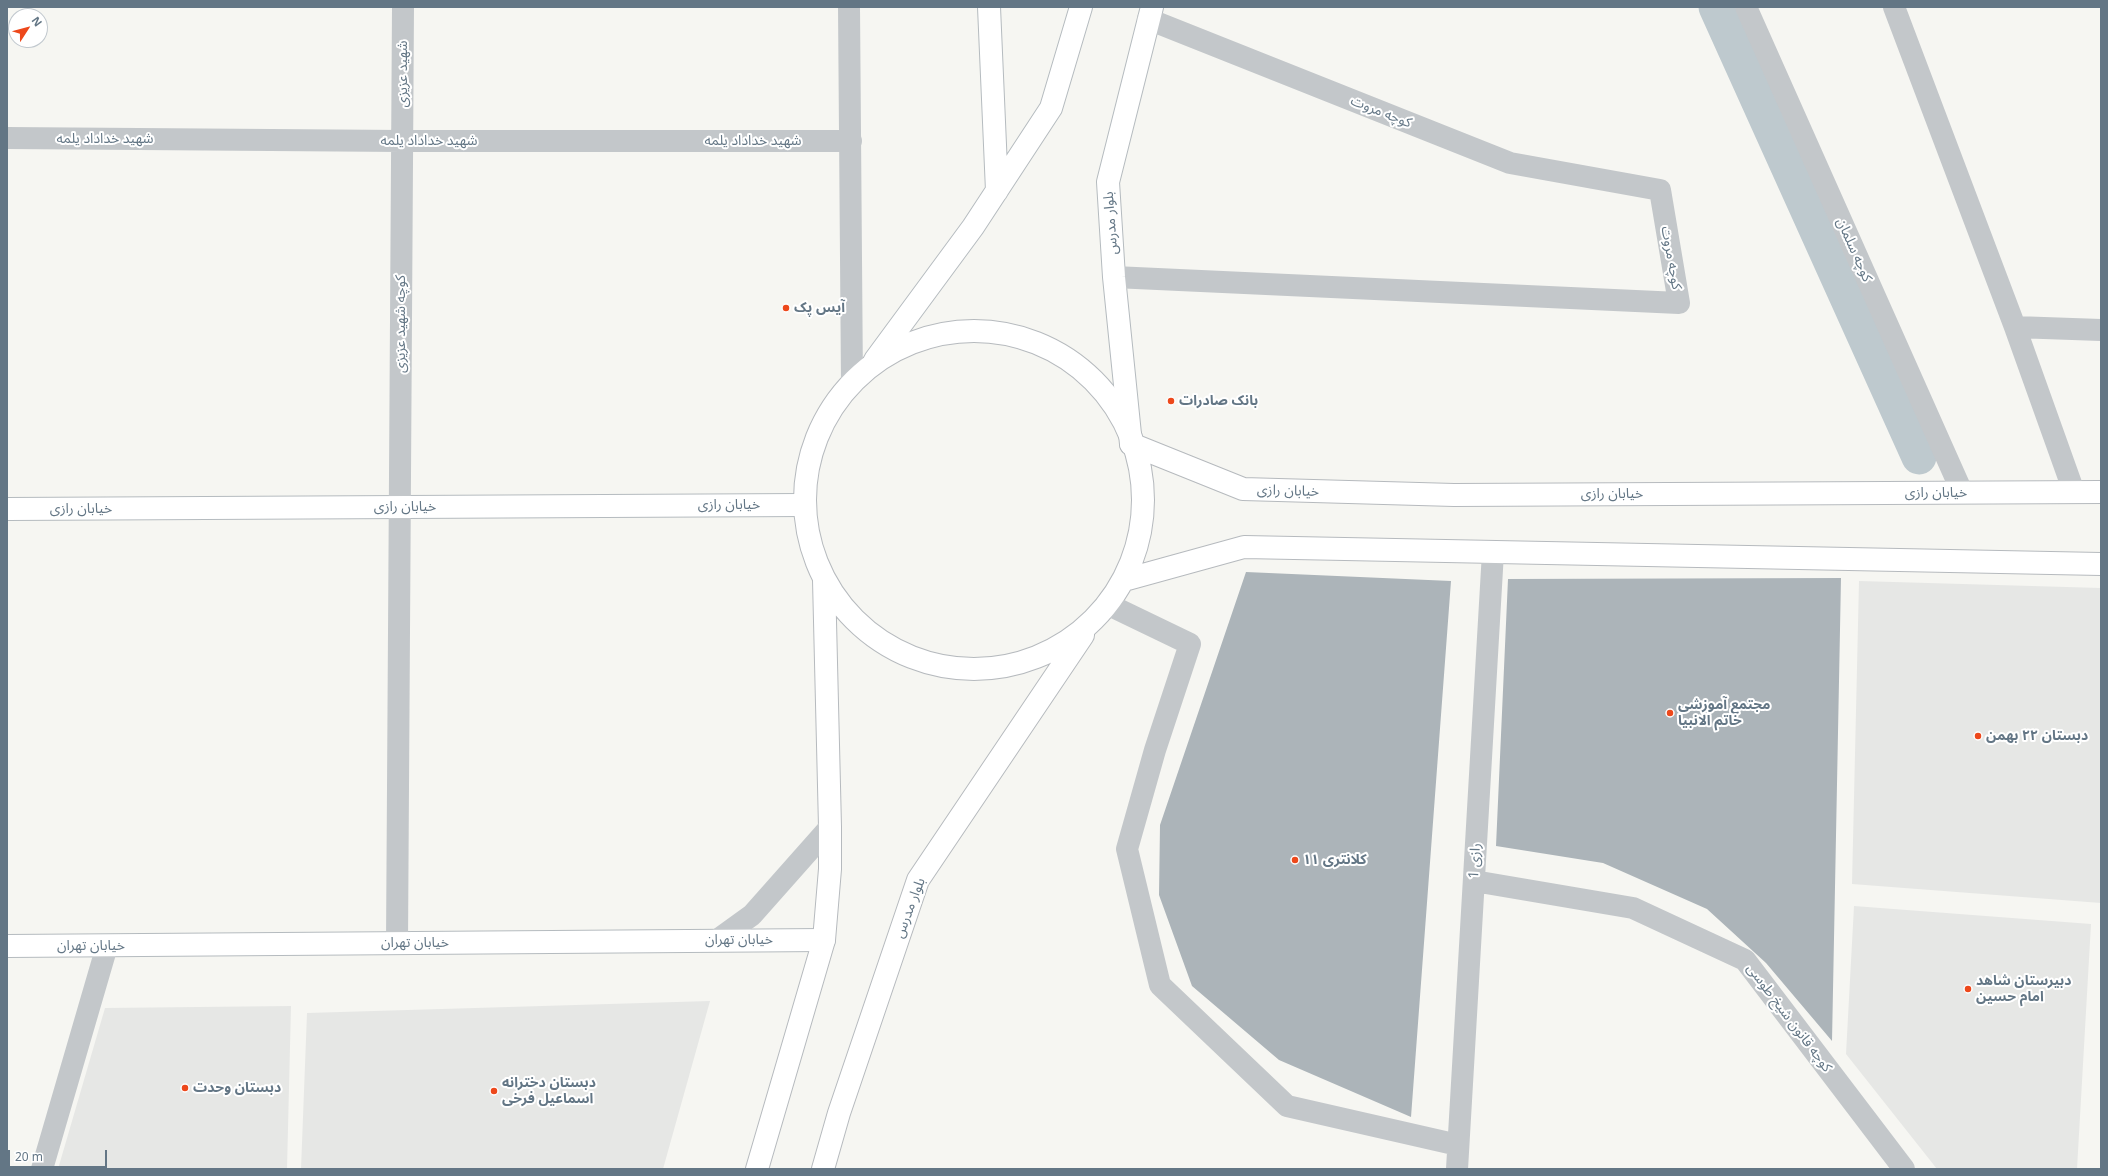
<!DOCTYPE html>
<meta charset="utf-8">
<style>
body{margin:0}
#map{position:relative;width:2108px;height:1176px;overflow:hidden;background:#f6f6f2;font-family:"Noto Sans",sans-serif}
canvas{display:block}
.frame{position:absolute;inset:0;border:8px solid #637685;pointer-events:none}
.north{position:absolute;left:8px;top:8px;width:40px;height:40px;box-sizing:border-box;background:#fff;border:1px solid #c1c8ce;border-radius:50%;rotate:54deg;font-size:11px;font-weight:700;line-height:16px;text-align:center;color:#637685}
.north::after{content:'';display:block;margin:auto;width:14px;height:18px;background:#ed481b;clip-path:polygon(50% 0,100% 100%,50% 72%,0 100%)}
.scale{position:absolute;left:8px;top:1150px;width:99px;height:18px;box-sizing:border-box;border:2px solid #637685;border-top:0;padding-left:5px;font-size:12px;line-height:14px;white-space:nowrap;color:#637685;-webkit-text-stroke:3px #fff;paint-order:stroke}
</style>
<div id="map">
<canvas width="2108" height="1176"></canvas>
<div class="frame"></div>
<div class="north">N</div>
<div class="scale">20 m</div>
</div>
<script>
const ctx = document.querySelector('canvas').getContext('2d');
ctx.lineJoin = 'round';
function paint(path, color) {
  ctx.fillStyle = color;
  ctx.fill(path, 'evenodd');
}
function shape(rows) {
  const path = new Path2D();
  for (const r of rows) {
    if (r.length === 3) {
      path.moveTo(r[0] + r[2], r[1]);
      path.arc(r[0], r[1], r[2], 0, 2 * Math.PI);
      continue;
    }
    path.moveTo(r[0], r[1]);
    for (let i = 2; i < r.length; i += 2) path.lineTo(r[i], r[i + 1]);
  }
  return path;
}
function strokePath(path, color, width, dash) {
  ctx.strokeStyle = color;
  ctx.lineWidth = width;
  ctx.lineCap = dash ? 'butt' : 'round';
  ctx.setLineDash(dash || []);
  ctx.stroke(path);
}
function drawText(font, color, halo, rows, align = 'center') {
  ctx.font = font + ' "Noto Sans","Noto Sans Arabic",sans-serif';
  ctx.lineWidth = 4;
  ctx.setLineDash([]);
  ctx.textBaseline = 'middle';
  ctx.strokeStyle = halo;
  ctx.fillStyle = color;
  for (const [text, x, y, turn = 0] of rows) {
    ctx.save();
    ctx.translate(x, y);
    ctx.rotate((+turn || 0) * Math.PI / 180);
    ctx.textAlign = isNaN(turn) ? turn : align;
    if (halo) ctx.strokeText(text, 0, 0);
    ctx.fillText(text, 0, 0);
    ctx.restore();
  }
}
paint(shape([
 [1859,581,2101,588,2101,903,1852,884],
 [1854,906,2091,924,2077,1169,1937,1169,1846,1054],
 [710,1001,663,1169,301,1169,307,1013],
 [291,1006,287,1169,58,1169,105,1008]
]), '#e6e7e5');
strokePath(shape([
 [1716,7,1919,457]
]), '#bec9ce', 35);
paint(shape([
 [1246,572,1451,581,1411,1117,1279,1060,1192,986,1159,895,1160,825],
 [1841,578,1832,1041,1766,963,1707,909,1603,863,1496,846,1508,579]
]), '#acb4b9');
const secondary = shape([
 [989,7,997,191],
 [875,360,973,227,1051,108,1081,7],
 [1131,444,1114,277,1108,182,1152,7],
 [7,509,803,505],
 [7,946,824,940]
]);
const primary = shape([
 [974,500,169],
 [1131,444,1243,489,1454,495,2101,492],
 [1128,579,1244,547,2101,564],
 [757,1169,824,940,830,869,830,827,824,580],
 [823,1169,839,1113,918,880,1083,635]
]);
strokePath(secondary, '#b5bbbf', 24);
strokePath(primary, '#b6babe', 24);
strokePath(shape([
 [849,7,852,384],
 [1746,7,1962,492],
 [1894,7,2015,327,2074,492],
 [7,138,402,141,851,141],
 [1114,277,1679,303,1660,190,1510,163,1148,19],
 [2015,327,2101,330],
 [1107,604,1190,644,1155,750,1127,849,1160,985,1287,1106,1458,1145],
 [1474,881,1633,908,1745,960,1904,1169],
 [716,941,752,915,830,827],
 [397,943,403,7],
 [42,1169,107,946],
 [1457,1169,1493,552]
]), '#c3c7ca', 22);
strokePath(secondary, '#fff', 22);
strokePath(primary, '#fff', 22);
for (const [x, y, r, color] of [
 [786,308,4,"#ed481b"],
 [1171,401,4,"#ed481b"],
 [1670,713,4,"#ed481b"],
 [1978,736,4,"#ed481b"],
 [1295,860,4,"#ed481b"],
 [1968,989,4,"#ed481b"],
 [185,1088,4,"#ed481b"],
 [494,1091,4,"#ed481b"]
]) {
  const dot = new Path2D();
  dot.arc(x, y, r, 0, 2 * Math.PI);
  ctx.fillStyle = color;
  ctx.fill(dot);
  strokePath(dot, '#fff', 1.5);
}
drawText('14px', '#637685', '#fff', [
 ["شهید عزیزی",403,74,-90],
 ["کوچه مروت",1381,112,22],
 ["شهید خداداد یلمه",105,139],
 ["شهید خداداد یلمه",429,141],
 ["شهید خداداد یلمه",753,141],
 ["بلوار مدرس",1111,223,-94],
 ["کوچه سلمان",1854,250,66],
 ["کوچه مروت",1671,258,80],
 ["کوچه شهید عزیزی",401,324,-90],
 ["خیابان رازی",1288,491,2],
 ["خیابان رازی",1936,493],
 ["خیابان رازی",1612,494],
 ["خیابان رازی",729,505],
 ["خیابان رازی",405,507],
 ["خیابان رازی",81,509],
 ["رازی 1",1475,861,-87],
 ["بلوار مدرس",910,908,-69],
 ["خیابان تهران",739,940],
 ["خیابان تهران",415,943],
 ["خیابان تهران",91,946],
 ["کوچه قانون شیخ طوسی",1789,1018,53]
]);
drawText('bold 14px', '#637685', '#fff', [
 ["آیس پک",794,308],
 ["بانک صادرات",1179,401],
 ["مجتمع آموزشی",1678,705],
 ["خاتم الانبیا",1678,721],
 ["دبستان ۲۲ بهمن",1986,736],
 ["کلانتری ۱۱",1303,860],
 ["دبیرستان شاهد",1976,981],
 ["امام حسین",1976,997],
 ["دبستان دخترانه",502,1083],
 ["اسماعیل فرخی",502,1099],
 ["دبستان وحدت",193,1088]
], 'left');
</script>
